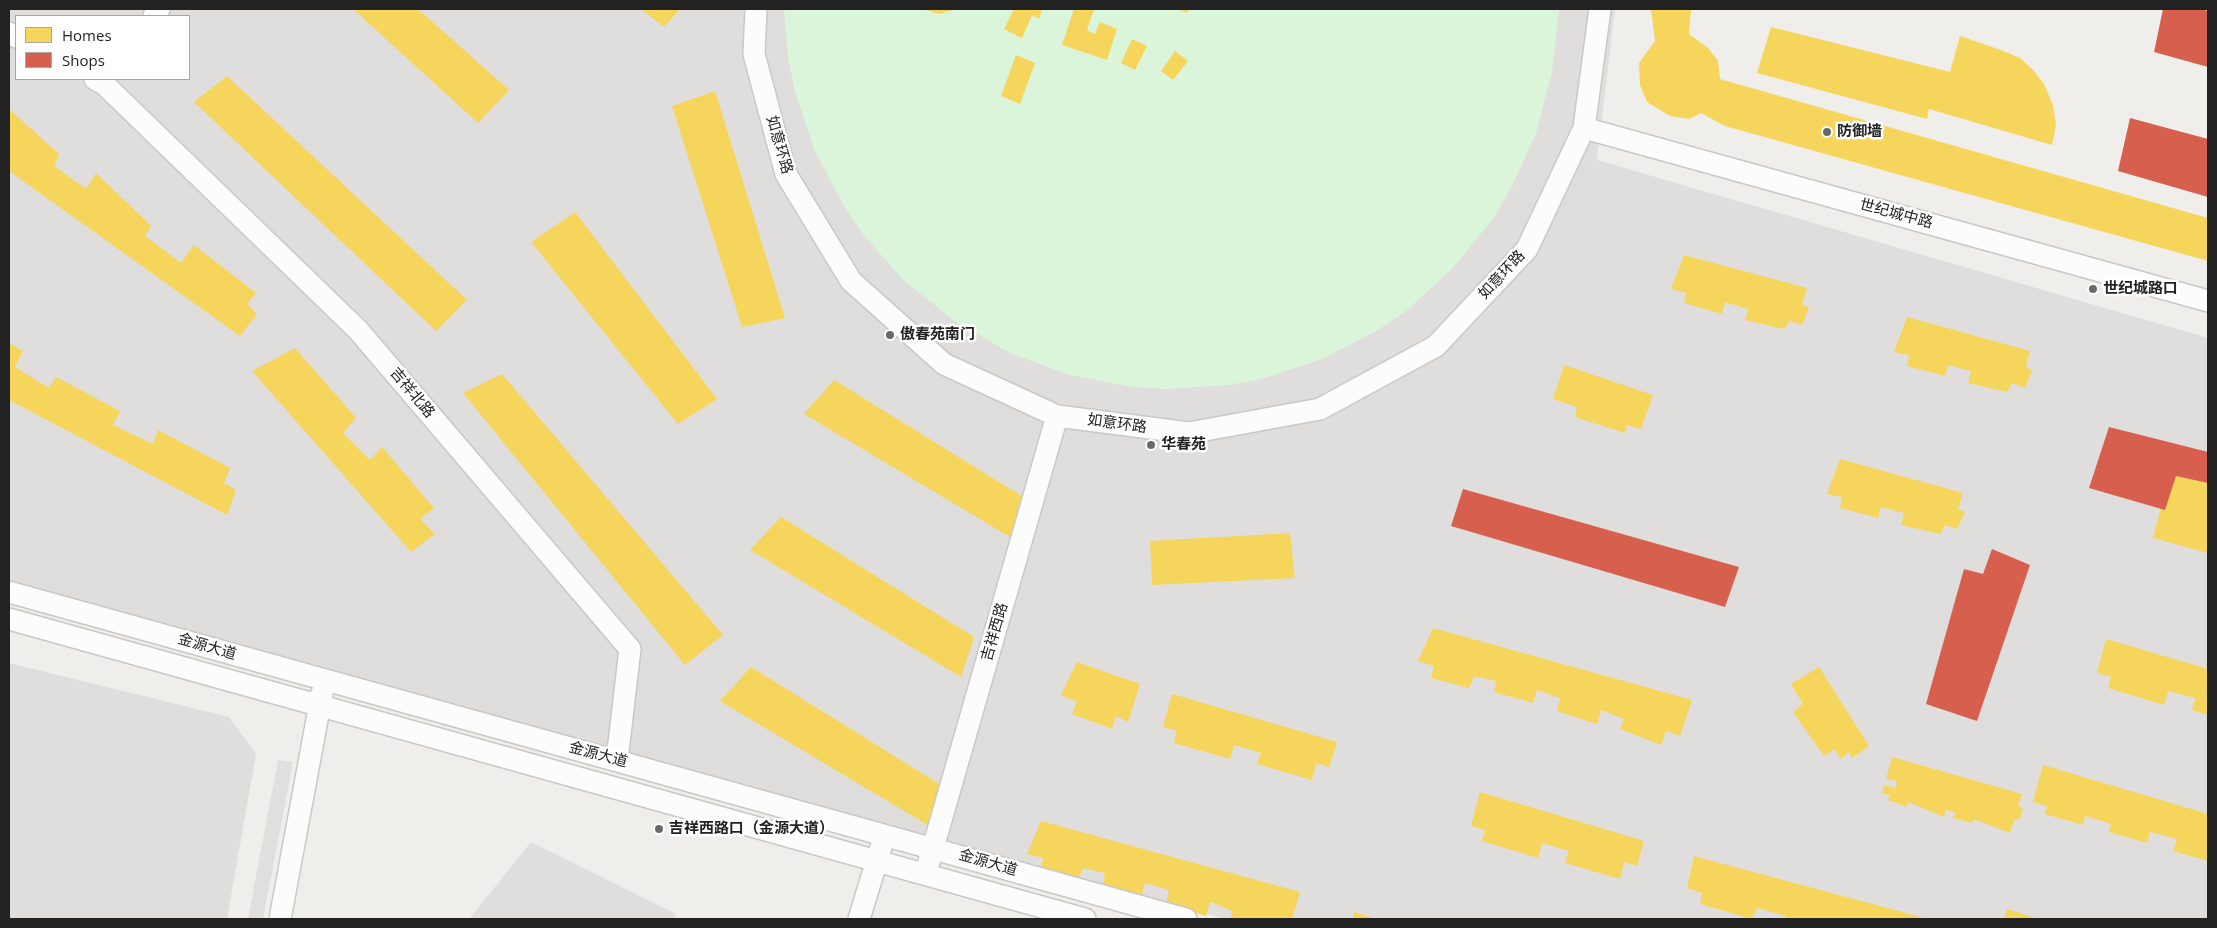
<!DOCTYPE html>
<meta charset="utf-8">
<style>
body{margin:0}
#map{position:relative;width:2217px;height:928px;overflow:hidden;background:#f0eeeb;font-family:"Open Sans",sans-serif}
canvas{display:block}
.frame{position:absolute;inset:0;border:10px solid #222;pointer-events:none}
.legend{position:absolute;left:15px;top:15px;width:175px;height:65px;box-sizing:border-box;background:#fff;border:1px solid #a7a7a7;margin:0;padding:6px 9px;list-style:none;font-size:15px;color:#222}
.legend li{display:flex;align-items:center;gap:10px;height:25px}
.legend b{width:25px;border:1px solid #a7a7a7}
</style>
<div id="map">
<canvas width="2217" height="928"></canvas>
<div class="frame"></div>
<ul class="legend">
<li><b style="height:14px;background:#f6d55c"></b>Homes</li>
<li><b style="height:14px;background:#d6604d"></b>Shops</li>
</ul>
</div>
<script>
const ctx = document.querySelector('canvas').getContext('2d');
ctx.lineJoin = 'round';
function paint(path, color) {
  ctx.fillStyle = color;
  ctx.fill(path, 'evenodd');
}
function shape(rows) {
  const path = new Path2D();
  for (const r of rows) {
    path.moveTo(r[0], r[1]);
    for (let i = 2; i < r.length; i += 2) path.lineTo(r[i], r[i + 1]);
  }
  return path;
}
function strokePath(path, color, width, dash) {
  ctx.strokeStyle = color;
  ctx.lineWidth = width;
  ctx.lineCap = dash ? 'butt' : 'round';
  ctx.setLineDash(dash || []);
  ctx.stroke(path);
}
function drawText(font, color, halo, rows, align = 'center') {
  ctx.font = font + ' "Open Sans","Noto Sans SC",sans-serif';
  ctx.lineWidth = 5;
  ctx.setLineDash([]);
  ctx.textBaseline = 'middle';
  ctx.strokeStyle = halo;
  ctx.fillStyle = color;
  for (const [text, x, y, turn = 0] of rows) {
    ctx.save();
    ctx.translate(x, y);
    ctx.rotate((+turn || 0) * Math.PI / 180);
    ctx.textAlign = isNaN(turn) ? turn : align;
    if (halo) ctx.strokeText(text, 0, 0);
    ctx.fillText(text, 0, 0);
    ctx.restore();
  }
}
paint(shape([
 [9,9,1615,9,1597,160,2208,338,2208,919,1225,919,9,584],
 [16,16,189,16,189,79,16,79],
 [9,663,229,717,256,754,227,919,9,919],
 [531,842,676,914,675,919,469,919]
]), '#dfdedc');
paint(shape([
 [784,9,1559,9,1552,72,1536,134,1509,192,1493,219,1452,269,1405,312,1378,330,1322,359,1261,379,1229,385,1165,389,1133,387,1070,375,1010,353,955,321,904,281,862,233,844,206,814,149,794,88,788,57]
]), '#daf5da');
paint(shape([
 [278,760,293,762,263,919,248,919]
]), '#e0dfde');
paint(shape([
 [353,9,418,9,509,90,478,123],
 [641,9,680,9,664,27],
 [924,9,956,9,939,14],
 [1014,9,1042,9,1039,19,1032,15,1022,38,1004,29],
 [1074,9,1094,9,1087,30,1095,34,1100,22,1117,29,1107,60,1062,45],
 [1177,9,1189,9,1187,13],
 [1651,9,1691,9,1689,34,1708,48,1718,61,1720,79,2208,218,2208,261,1725,126,1701,113,1689,119,1670,116,1647,102,1640,85,1639,63,1655,41],
 [1771,27,1950,72,1960,36,2001,50,2020,58,2033,70,2044,84,2053,105,2056,125,2052,145,1929,109,1927,119,1757,73],
 [1132,39,1147,46,1135,70,1121,63],
 [1175,51,1188,61,1173,80,1161,71],
 [1016,55,1035,63,1020,104,1001,96],
 [227,76,467,300,436,331,194,102],
 [715,91,785,318,742,327,672,106],
 [9,109,59,154,54,166,86,189,96,173,151,226,145,236,181,263,194,245,256,293,247,304,257,314,240,336,9,171],
 [575,212,717,399,678,424,531,242],
 [1684,255,1807,288,1802,304,1809,308,1802,325,1789,321,1784,329,1745,320,1748,309,1725,302,1722,314,1684,303,1686,293,1671,289],
 [1907,317,2030,351,2026,367,2032,371,2025,388,2012,383,2007,392,1968,383,1971,371,1948,365,1945,376,1907,366,1909,355,1894,352],
 [9,343,23,351,15,367,49,388,56,377,120,411,113,425,153,444,158,430,230,468,224,483,236,490,227,515,9,400],
 [295,348,356,418,343,433,370,460,382,447,434,508,420,519,435,534,411,552,252,371],
 [1564,365,1653,395,1641,429,1627,425,1625,433,1575,417,1577,407,1553,399],
 [502,374,723,635,685,665,463,393],
 [834,380,1028,500,1015,540,804,414],
 [1840,459,1963,493,1958,509,1965,512,1957,529,1945,525,1940,534,1901,525,1904,513,1881,507,1878,518,1840,508,1842,497,1827,494],
 [2171,468,2208,478,2208,553,2153,538],
 [781,517,974,637,961,677,750,550],
 [1290,533,1295,578,1152,585,1150,541],
 [1433,628,1692,700,1680,736,1666,731,1661,745,1620,729,1624,719,1601,710,1597,724,1557,711,1560,698,1537,690,1533,703,1494,692,1496,681,1474,676,1469,688,1431,678,1434,666,1418,661],
 [2106,639,2208,669,2208,715,2192,710,2195,698,2168,691,2164,705,2108,688,2111,677,2097,673],
 [1077,662,1140,684,1128,722,1116,716,1112,729,1072,714,1077,702,1061,695],
 [751,667,944,787,931,827,720,701],
 [1819,667,1869,746,1852,758,1849,752,1841,759,1834,749,1824,756,1793,712,1803,704,1791,684],
 [1172,694,1337,742,1329,767,1316,763,1312,780,1257,764,1261,753,1234,745,1230,759,1174,743,1177,731,1163,727],
 [1892,757,2022,794,2018,806,2023,808,2020,819,2014,820,2010,833,1974,819,1972,823,1953,818,1956,813,1946,810,1944,817,1908,802,1907,807,1888,800,1890,795,1882,793,1884,785,1896,788,1897,781,1886,779],
 [2043,765,2208,814,2208,861,2173,851,2177,839,2150,832,2147,843,2109,832,2111,824,2085,816,2083,825,2045,814,2047,806,2033,802],
 [1480,792,1644,841,1637,866,1624,862,1620,879,1565,863,1569,851,1542,843,1538,858,1482,841,1485,830,1471,826],
 [1041,821,1300,892,1292,919,1230,919,1233,911,1210,902,1206,916,1166,904,1169,890,1145,883,1142,895,1103,884,1105,873,1083,868,1078,880,1040,870,1043,858,1027,854],
 [1694,856,1928,919,1785,919,1786,916,1757,908,1752,919,1700,904,1702,893,1687,888],
 [2007,909,2039,919,2004,919],
 [1354,912,1377,919,1353,919]
]), '#f6d55c');
paint(shape([
 [2163,9,2200,9,2208,11,2208,67,2154,52],
 [2130,118,2208,139,2208,197,2118,171],
 [2109,427,2208,452,2208,483,2176,476,2165,510,2089,488],
 [1463,489,1739,567,1725,607,1451,526],
 [1992,549,2030,565,1977,721,1926,704,1964,569,1983,574]
]), '#d6604d');
const minor = shape([
 [756,9,754,54,786,174,851,281,944,364,1057,416,1189,433,1320,409,1436,346,1527,249,1584,128,1600,9],
 [154,16,159,9],
 [9,33,16,37],
 [95,79,104,84,358,330,630,649,617,760],
 [1584,128,2208,301],
 [9,592,1186,919],
 [9,619,1085,919],
 [929,862,1057,416],
 [280,919,322,693],
 [859,919,881,847]
]);
strokePath(minor, '#c9c8c7', 24);
strokePath(minor, '#fdfcfc', 21);
for (const [x, y, r, color] of [
 [1827,132,5,"#6a6968"],
 [2093,289,5,"#6a6968"],
 [890,335,5,"#6a6968"],
 [1151,445,5,"#6a6968"],
 [659,829,5,"#6a6968"]
]) {
  const dot = new Path2D();
  dot.arc(x, y, r, 0, 2 * Math.PI);
  ctx.fillStyle = color;
  ctx.fill(dot);
  strokePath(dot, '#fff', 2);
}
drawText('bold 15px', '#222', '#fff', [
 ["防御墙",1837,132],
 ["世纪城路口",2103,289],
 ["傲春苑南门",900,335],
 ["华春苑",1161,445],
 ["吉祥西路口（金源大道）",669,829]
], 'left');
drawText('15px', '#222', '#fff', [
 ["如意环路",779,145,74],
 ["世纪城中路",1896,214,15],
 ["如意环路",1502,275,-47],
 ["吉祥北路",412,393,50],
 ["如意环路",1117,424,8],
 ["吉祥西路",995,632,-74],
 ["金源大道",207,647,16],
 ["金源大道",598,755,15],
 ["金源大道",988,863,16]
]);
</script>
